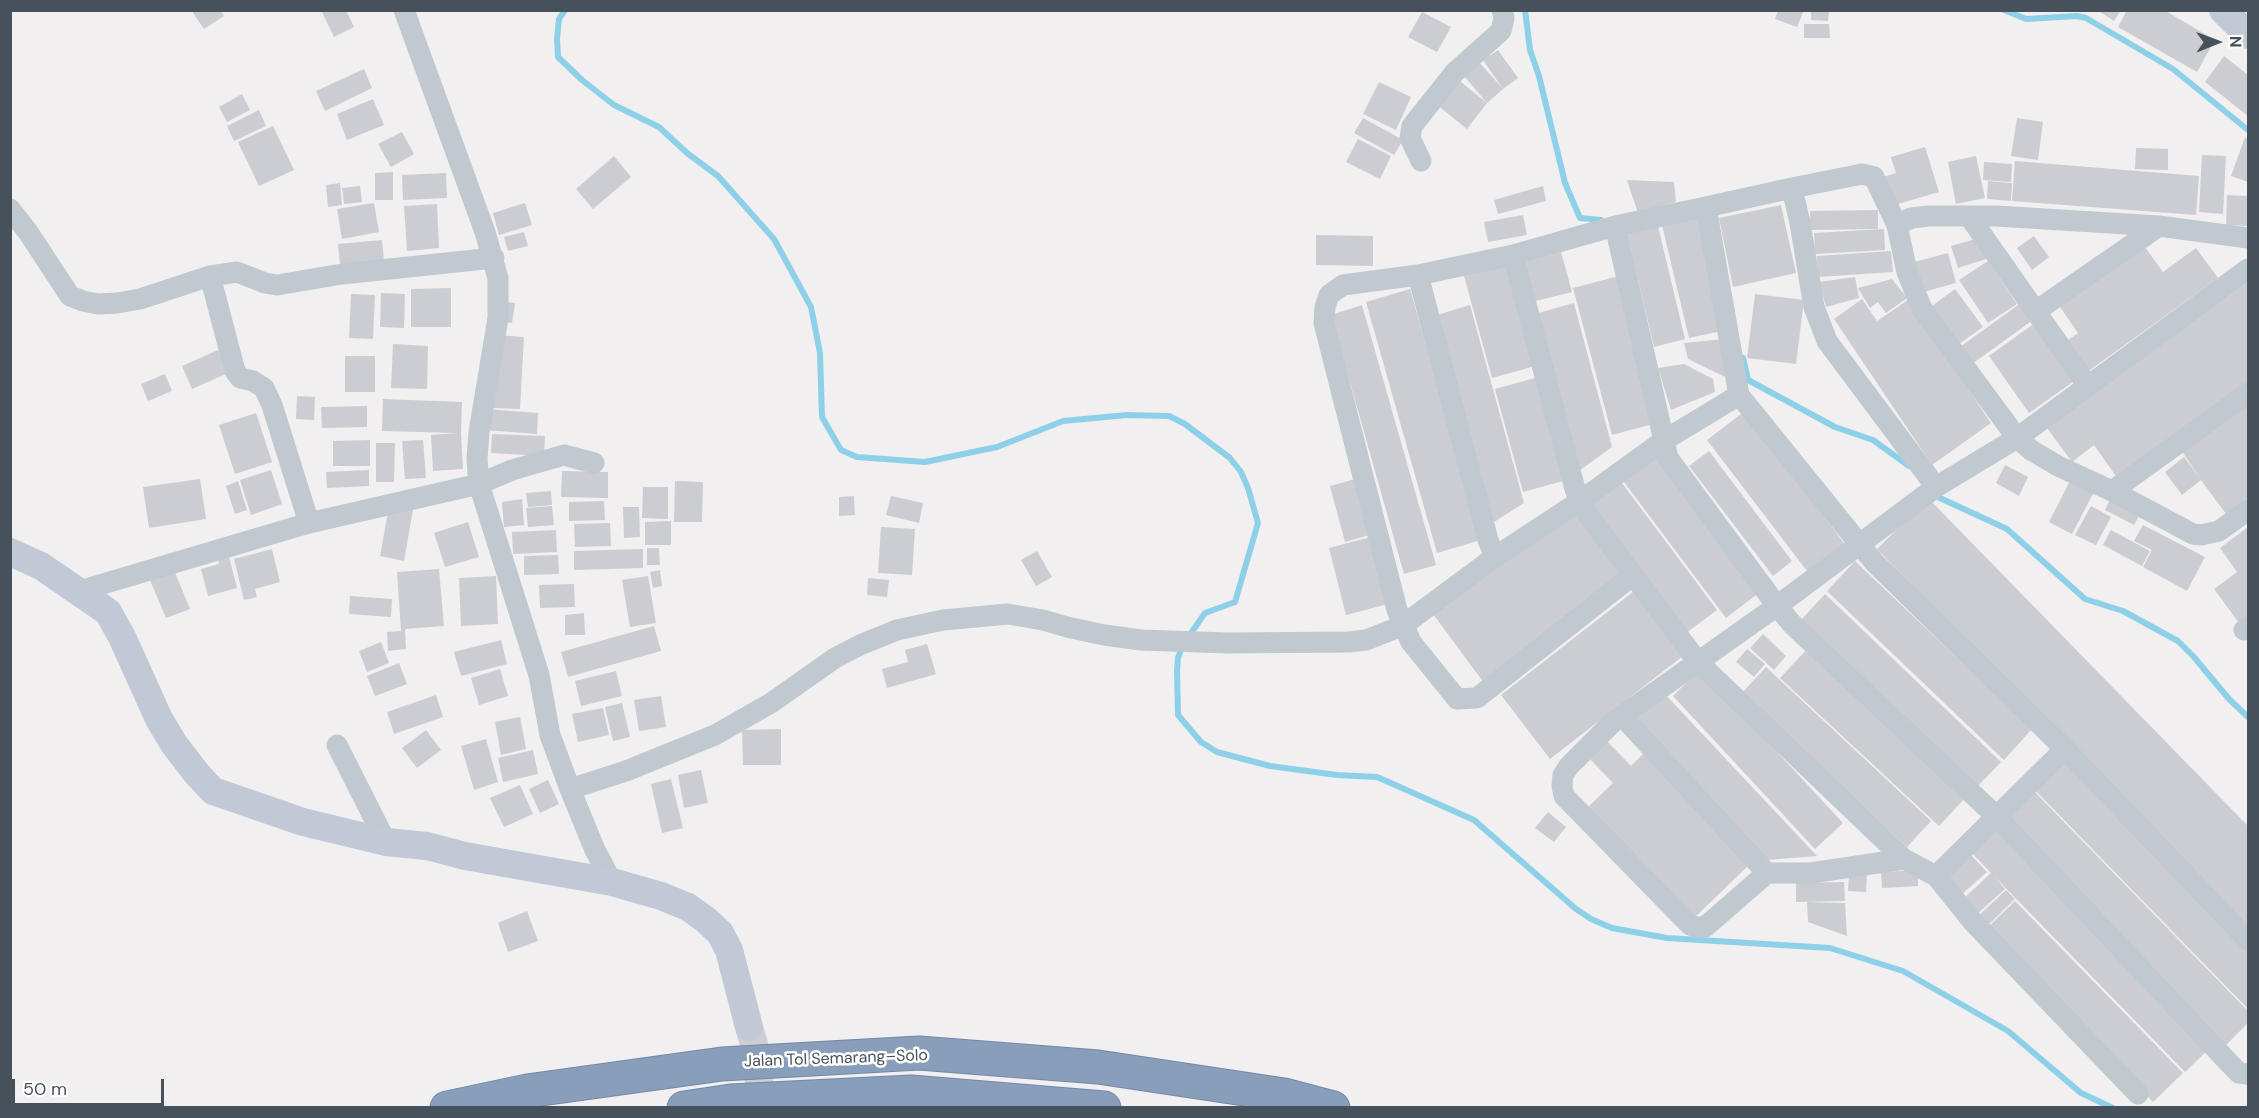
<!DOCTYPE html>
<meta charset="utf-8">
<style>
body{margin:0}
#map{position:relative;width:2259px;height:1118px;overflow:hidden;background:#f1efef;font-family:"DM Sans",sans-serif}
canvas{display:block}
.frame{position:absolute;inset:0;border:12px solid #47515b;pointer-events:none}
.north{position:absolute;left:2187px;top:12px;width:60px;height:60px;-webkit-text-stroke:4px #fff;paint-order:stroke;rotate:89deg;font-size:16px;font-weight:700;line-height:24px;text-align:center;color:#47515b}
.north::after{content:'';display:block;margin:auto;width:21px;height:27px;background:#47515b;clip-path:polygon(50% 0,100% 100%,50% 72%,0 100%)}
.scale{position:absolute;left:12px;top:1079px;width:152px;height:27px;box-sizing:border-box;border:3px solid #47515b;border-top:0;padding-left:8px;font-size:18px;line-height:21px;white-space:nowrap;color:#47515b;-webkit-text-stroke:4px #fff;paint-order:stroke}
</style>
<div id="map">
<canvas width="2259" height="1118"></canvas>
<div class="frame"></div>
<div class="north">N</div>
<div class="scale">50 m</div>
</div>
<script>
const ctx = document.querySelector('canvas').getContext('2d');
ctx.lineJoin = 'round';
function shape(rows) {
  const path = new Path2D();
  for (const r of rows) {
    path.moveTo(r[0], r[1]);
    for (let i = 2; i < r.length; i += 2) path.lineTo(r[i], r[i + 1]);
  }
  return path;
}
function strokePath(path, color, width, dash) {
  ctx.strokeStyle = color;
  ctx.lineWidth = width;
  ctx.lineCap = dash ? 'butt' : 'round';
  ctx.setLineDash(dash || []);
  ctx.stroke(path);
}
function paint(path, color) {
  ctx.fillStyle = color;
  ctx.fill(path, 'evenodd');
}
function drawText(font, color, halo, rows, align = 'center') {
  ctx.font = font + ' "DM Sans",sans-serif';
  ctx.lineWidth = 5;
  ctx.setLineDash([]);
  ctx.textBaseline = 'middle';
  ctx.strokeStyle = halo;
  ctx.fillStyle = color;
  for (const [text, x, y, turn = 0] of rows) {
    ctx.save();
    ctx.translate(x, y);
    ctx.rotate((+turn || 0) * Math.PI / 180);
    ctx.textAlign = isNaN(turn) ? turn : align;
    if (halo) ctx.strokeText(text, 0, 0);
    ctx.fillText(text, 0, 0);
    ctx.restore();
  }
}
strokePath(shape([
 [565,10,559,19,557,39,558,57,582,80,614,105,659,127,687,153,718,176,774,239,811,307,820,353,822,417,841,450,857,457,925,462,997,447,1063,421,1127,415,1169,416,1185,424,1230,458,1241,472,1248,488,1258,523,1235,602,1205,613,1189,636],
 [1525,10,1530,50,1539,76,1565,183,1580,218,1601,220],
 [2004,10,2026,19,2077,16,2086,18,2173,69,2248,130],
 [1743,358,1748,380,1835,427,1873,440,1909,466],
 [1935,492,1940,498,2007,529,2085,599,2123,611,2178,641,2193,656,2229,699,2248,717],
 [1183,644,1178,658,1177,670,1178,715,1201,742,1217,752,1270,766,1337,775,1377,777,1393,784,1474,820,1576,909,1591,919,1612,928,1667,938,1830,948,1903,971,2008,1031,2081,1093,2113,1108]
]), '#8ed0e8', 6);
paint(shape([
 [191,10,220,10,224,16,204,29],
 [321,10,346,10,354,27,334,37],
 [1778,10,1804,10,1797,27,1775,19],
 [1811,10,1829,10,1828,21,1811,20],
 [2097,10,2121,10,2114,21],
 [2127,10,2164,10,2215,40,2197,72,2118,27],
 [1422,12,1451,27,1437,52,1408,37],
 [1804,24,1829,24,1830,38,1804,38],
 [1498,50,1518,78,1503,89,1483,60],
 [2224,56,2248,75,2248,116,2205,82],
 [1479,62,1503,89,1487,103,1467,129,1436,104,1456,78,1487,103,1464,76],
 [364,69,372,88,325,111,316,91],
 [1379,82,1411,97,1396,130,1363,114],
 [242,94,250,110,227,122,219,107],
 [373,99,384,125,347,140,337,114],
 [259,110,266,126,234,141,227,126],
 [1363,118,1403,140,1394,155,1354,133],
 [2017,118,2043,122,2038,160,2011,156],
 [273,126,294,170,259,186,238,142],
 [402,132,414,154,391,167,378,144],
 [2245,137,2248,139,2248,182,2231,176],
 [1358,139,1391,156,1380,179,1346,162],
 [1925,147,1939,192,1891,206,1883,177,1896,173,1891,157],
 [2136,148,2168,149,2168,170,2135,169],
 [2202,155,2226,156,2223,214,2199,212],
 [614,156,631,177,593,209,576,189],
 [1976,156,1985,198,1956,204,1948,162],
 [2015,161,2199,176,2196,215,2012,201],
 [1984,162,2012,164,2011,182,1983,180],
 [393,172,393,200,375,200,375,173],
 [446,173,447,198,403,200,402,175],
 [1627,180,1674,182,1676,202,1638,213],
 [1988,181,2012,183,2011,201,1987,199],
 [340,183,342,205,328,207,326,185],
 [360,186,362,202,344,204,342,188],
 [1543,186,1546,201,1498,214,1494,200],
 [2227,195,2248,196,2248,226,2226,225],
 [374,203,379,232,342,239,337,209],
 [525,203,532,225,499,235,493,213],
 [437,204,439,248,407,251,404,206],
 [1781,205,1796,273,1733,287,1719,218],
 [1878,210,1878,229,1810,230,1810,211],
 [1698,212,1726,330,1689,338,1661,221],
 [1523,215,1527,235,1488,242,1484,222],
 [1657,222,1685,339,1654,347,1626,229],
 [1884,229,1885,250,1815,254,1814,233],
 [524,232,528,246,508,251,504,237],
 [1316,235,1373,236,1373,266,1316,265],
 [2034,236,2049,257,2032,270,2017,248],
 [1982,237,1989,258,1958,268,1951,246],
 [382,240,384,261,340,265,338,244],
 [2142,243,2163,272,2196,248,2218,278,2083,375,2061,345,2078,333,2058,304],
 [1891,251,1893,272,1818,277,1817,256],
 [1561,252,1572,292,1532,302,1521,263],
 [1948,253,1956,283,1923,292,1914,262],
 [1988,261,2017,304,1988,323,1959,280],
 [1511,263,1539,365,1492,378,1464,276],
 [1619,276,1657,423,1612,435,1573,288],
 [1855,277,1859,298,1826,307,1819,282],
 [1892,279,1907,298,1886,313,1878,302,1870,308,1858,288],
 [2248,282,2248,384,2118,479,2094,445,2072,462,2047,428],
 [451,288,451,327,411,327,411,289],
 [1410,289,1481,540,1437,553,1366,302],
 [1955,289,1983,327,1959,344,1932,306],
 [381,293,405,294,404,328,380,327],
 [351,294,375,295,373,339,349,338],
 [1755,294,1804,300,1796,364,1747,358],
 [1862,299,1877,321,1908,300,1991,423,1932,465,1834,319],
 [2025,300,2037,317,1972,364,1960,347],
 [506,302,515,303,512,323,503,322],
 [1574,303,1612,447,1576,473,1535,314],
 [1362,305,1436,565,1404,574,1331,315],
 [1470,305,1524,503,1491,524,1434,316],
 [2039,320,2080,377,2029,413,1989,356],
 [497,335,524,337,520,409,493,408],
 [1724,339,1725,377,1688,359,1684,343],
 [393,344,428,346,427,389,391,388],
 [218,350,228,373,192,389,182,366],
 [345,356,375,356,375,392,345,392],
 [1684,364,1713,379,1715,392,1671,410,1658,368],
 [165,374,172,391,148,401,141,384],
 [1542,376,1570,479,1523,492,1495,389],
 [297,396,315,397,314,420,296,419],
 [383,399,462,402,461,433,463,469,433,471,431,435,457,433,382,431],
 [2248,401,2248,498,2226,514,2201,480,2182,495,2165,472,2184,457,2200,478,2181,450],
 [367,406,367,427,322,428,321,407],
 [486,409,538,413,537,434,484,430],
 [1745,411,1844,543,1807,571,1707,440],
 [256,413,272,462,235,474,219,425],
 [492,434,545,436,544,456,491,453],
 [370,440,370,466,333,466,333,441],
 [423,440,426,478,405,479,402,441],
 [376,443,395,443,394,482,376,482],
 [1709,451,1792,561,1773,576,1689,466],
 [1655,452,1760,592,1726,618,1621,478],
 [2005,465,2028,477,2019,496,1996,483],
 [271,470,282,504,251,515,240,480],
 [369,470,369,486,327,488,326,472],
 [562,471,608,472,608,498,561,497],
 [1359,478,1373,534,1345,542,1330,486],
 [200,479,206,519,149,528,143,487],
 [1619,479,1717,610,1686,633,1588,502],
 [2071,479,2094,492,2072,534,2049,522],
 [238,481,247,510,235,514,226,486],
 [675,481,703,482,702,522,674,522],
 [643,487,668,487,668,519,642,518],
 [551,491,552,505,528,507,526,493],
 [2112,495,2142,511,2134,525,2105,510],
 [854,496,855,515,839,516,839,497],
 [891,496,923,503,919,523,886,515],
 [1928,498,2248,826,2248,929,1877,549],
 [522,499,524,525,504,527,502,502],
 [604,501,605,520,569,521,569,502],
 [389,506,413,510,404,561,380,556],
 [552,506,554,525,528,527,526,508],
 [1574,506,1626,575,1484,683,1433,614],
 [2091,506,2111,517,2096,545,2075,535],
 [623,507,639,507,640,537,624,538],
 [671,521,671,545,645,545,645,522],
 [468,522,479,557,445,567,434,533],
 [610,523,611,546,575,547,574,524],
 [2143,525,2205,557,2187,591,2143,567,2152,550,2134,541],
 [881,527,915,529,912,575,878,573],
 [2248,527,2248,616,2239,623,2214,589,2237,572,2220,548],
 [556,530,557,552,513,554,512,532],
 [2111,530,2150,551,2142,566,2103,545],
 [1371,537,1388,604,1346,615,1329,548],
 [647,548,659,548,660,565,647,565],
 [272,549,280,582,255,589,257,597,244,600,234,559],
 [643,549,643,568,574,570,574,551],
 [1037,551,1052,577,1036,586,1021,560],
 [228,553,237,588,208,596,201,569,219,564,217,556],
 [558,555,559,574,524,575,524,556],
 [1855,561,2032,729,2004,760,1827,591],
 [439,569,444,626,405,629,406,649,388,651,387,632,401,631,397,572],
 [174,570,190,609,166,618,150,580],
 [660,570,662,586,653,588,650,572],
 [496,576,498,624,461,626,459,578],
 [648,576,656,623,630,627,622,580],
 [868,578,889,580,887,597,867,595],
 [574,584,575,607,540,608,539,585],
 [1633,592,1683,656,1550,759,1501,695],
 [1825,594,2001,762,1976,788,1800,621],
 [350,596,392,599,391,617,349,614],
 [584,613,585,635,565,635,565,615],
 [654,626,661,651,568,677,561,652],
 [1763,634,1786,656,1774,670,1750,648],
 [501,640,507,664,461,676,454,652],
 [381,642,389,663,367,672,359,651],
 [927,644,936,674,887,688,882,669,908,662,905,650],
 [1810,646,1968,795,1939,826,1780,678],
 [1747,649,1765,664,1754,677,1736,662],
 [399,663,407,684,375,696,367,676],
 [1766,667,1931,821,1907,847,1742,693],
 [500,669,508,696,479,705,471,678],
 [1700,669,1843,823,1815,849,1673,696],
 [616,671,622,696,581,706,575,681],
 [1662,691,1817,856,1767,860,1634,718],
 [436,695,443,717,394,734,387,712],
 [661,696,666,727,639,731,634,700],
 [622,703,630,737,613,741,605,707],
 [603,708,609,735,578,742,572,714],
 [520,717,526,749,501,755,495,722],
 [781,729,781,765,743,765,742,730],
 [426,730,441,750,417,768,402,748],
 [486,739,498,782,474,790,461,746],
 [1606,740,1631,766,1646,751,1752,862,1692,920,1586,809,1613,783,1588,757],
 [533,750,538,774,503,782,498,758],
 [2061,755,2248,946,2248,1009,2030,785],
 [701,770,708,803,684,808,678,775],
 [671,779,683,828,662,833,651,784],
 [548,780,559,804,540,813,529,789],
 [520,785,533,814,504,827,490,798],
 [2029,786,2248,1011,2248,1023,2226,1045,2001,814],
 [1548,812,1566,827,1554,842,1535,828],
 [1994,825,2211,1047,2185,1072,1995,877,2005,889,1977,914,1963,899,1991,873,1969,850],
 [1969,853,1987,872,1961,895,1944,876],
 [1918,870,1918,886,1882,888,1881,872],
 [1849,872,1867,873,1866,892,1848,891],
 [1844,882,1845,901,1796,902,1796,883],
 [2006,890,2015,899,1985,928,1976,918],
 [2015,901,2183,1073,2153,1102,1985,930],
 [1807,902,1845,903,1847,936,1808,922],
 [527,911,538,941,508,952,498,923]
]), '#cccdd3');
strokePath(shape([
 [749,1027,755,1048,762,1108]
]), '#cfcfd1', 28, [28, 14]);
const highway = shape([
 [447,1108,527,1091,722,1064,919,1053,1098,1067,1284,1095,1333,1108],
 [684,1108,731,1101,911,1092,1104,1108]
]);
strokePath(highway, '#7489a7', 35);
strokePath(shape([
 [404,10,485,232,498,278,498,318,479,432,477,459,479,484,539,675,550,735,570,789,626,771,715,735,771,703,835,658,860,645,897,630,943,620,1008,614,1043,620,1067,627,1104,635,1141,640,1228,643,1349,642,1366,640,1402,626,1495,557,1580,501,1663,441,1739,395,1874,562,2065,749,2248,940],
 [1421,161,1410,138,1412,126,1455,72,1501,31,1504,18,1502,10],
 [1792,188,1862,174,1874,177,1897,225],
 [1706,207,1792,188,1800,223,1814,307,1827,341,1936,487],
 [10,209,28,232,70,296,83,301,98,304,117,303,140,299,210,276],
 [1969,216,2088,386],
 [1615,226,1706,207,1739,395],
 [2248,238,2159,226,1996,216,1929,216,1911,218,1897,225,1907,272,1922,309,2017,438,2031,450,2058,466,2112,491,2193,534,2201,535,2219,531,2248,510],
 [1513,255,1575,489,1584,510,1698,662,1904,859],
 [1418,275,1488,540,1495,557],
 [2036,311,2159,226],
 [2112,491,2248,393],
 [309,523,272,405,264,388,253,381,240,378,235,371,210,276,237,272,265,283,277,285,342,274,494,258],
 [1632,576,1477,698,1457,699,1411,642,1397,610,1324,323,1325,307,1329,295,1343,285,1418,275,1513,255,1615,226,1668,458,1777,606,1792,624,1997,817,2232,1066,2239,1073,2248,1074],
 [79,591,309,523,479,484,512,470,564,455,594,463],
 [2244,630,2248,627],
 [1622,716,1767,873,1811,873,1904,859,1936,876],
 [337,745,386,842],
 [2065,749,1936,876,1973,922,2138,1094],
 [570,789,595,850,612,882],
 [1767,873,1705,927,1696,927,1690,925,1564,796,1562,786,1563,775,1569,766,1613,722,1777,606,1936,487,2017,438,2248,269]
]), '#c0c8d0', 21);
strokePath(shape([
 [2223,10,2248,35],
 [10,552,41,566,108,612,122,637,159,719,174,744,197,774,213,791,303,822,386,842,427,846,465,856,612,882,661,896,688,907,706,920,720,933,729,950,749,1027]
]), '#c0c9d5', 28);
strokePath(highway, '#889ebb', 33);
drawText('16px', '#47515b', '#fff', [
 ["Jalan Tol Semarang–Solo",836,1059,-2]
]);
</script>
